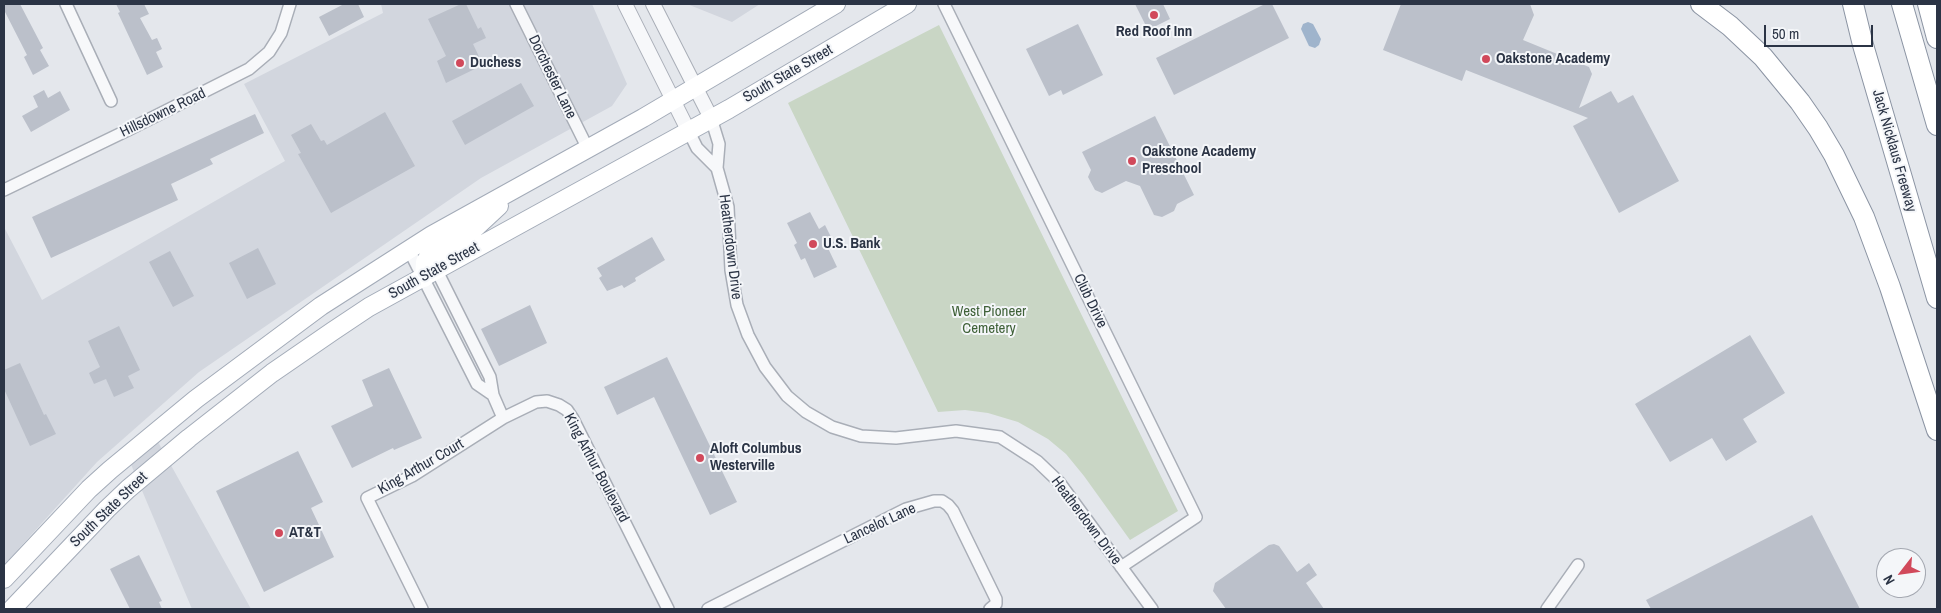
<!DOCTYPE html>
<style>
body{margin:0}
#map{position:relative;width:1941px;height:613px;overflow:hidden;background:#e4e7ec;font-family:"Archivo Narrow",sans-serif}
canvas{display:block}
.frame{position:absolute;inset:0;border:5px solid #2b3445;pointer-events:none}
.north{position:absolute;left:1876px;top:548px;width:50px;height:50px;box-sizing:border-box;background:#f4f6f9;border:1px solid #a4a8b1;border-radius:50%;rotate:240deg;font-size:14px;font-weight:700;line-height:20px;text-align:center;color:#2b3445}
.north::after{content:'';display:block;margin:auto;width:18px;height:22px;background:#d1495b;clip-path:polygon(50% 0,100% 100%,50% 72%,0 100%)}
.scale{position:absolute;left:1764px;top:25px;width:109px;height:22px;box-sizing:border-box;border:2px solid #2b3445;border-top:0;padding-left:6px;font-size:15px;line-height:18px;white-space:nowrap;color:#2b3445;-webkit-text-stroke:4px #f4f6f9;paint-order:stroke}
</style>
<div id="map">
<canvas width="1941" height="613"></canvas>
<div class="frame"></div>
<div class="north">N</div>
<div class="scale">50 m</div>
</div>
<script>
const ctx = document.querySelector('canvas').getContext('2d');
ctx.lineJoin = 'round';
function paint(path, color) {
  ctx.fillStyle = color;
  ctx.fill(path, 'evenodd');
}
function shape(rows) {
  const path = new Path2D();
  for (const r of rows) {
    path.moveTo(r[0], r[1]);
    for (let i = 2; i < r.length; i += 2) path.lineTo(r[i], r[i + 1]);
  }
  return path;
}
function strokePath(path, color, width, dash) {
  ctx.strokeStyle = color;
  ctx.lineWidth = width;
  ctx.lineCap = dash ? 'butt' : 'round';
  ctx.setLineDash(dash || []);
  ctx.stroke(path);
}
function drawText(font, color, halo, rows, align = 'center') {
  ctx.font = font + ' "Archivo Narrow",sans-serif';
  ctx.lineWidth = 4;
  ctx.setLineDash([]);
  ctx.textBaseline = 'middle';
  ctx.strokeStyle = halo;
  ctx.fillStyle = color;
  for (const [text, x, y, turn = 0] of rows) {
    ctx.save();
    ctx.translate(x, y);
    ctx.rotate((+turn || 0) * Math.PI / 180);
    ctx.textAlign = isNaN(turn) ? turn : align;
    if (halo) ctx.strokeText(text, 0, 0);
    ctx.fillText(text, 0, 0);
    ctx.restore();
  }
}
paint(shape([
 [381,4,592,4,627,84,612,106,481,178,199,372,97,462,4,565,4,227,42,300,285,161,244,84,383,13],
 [687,4,760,4,732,22],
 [153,433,251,609,192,609,127,455]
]), '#d2d6de');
paint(shape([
 [939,25,1178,511,1130,540,1084,476,1066,454,1048,439,1018,422,988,413,965,410,938,412,788,103]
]), '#c9d6c5');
paint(shape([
 [1308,22,1313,24,1321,39,1319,45,1315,48,1309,46,1301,29,1303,24]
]), '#9fb4cc');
paint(shape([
 [4,4,20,4,43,48,40,50,49,66,33,75,24,57,27,55,4,10],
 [116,4,144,4,149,14,140,18,152,40,157,38,162,49,156,52,163,67,147,75,118,13,120,12],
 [344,4,358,4,364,17,329,36,319,17],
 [461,4,466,4,478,29,481,27,486,38,473,44,483,65,446,83,437,61,446,56,428,19],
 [1135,4,1163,4,1170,19,1148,30],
 [1265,4,1272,4,1289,38,1174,95,1156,58],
 [1401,4,1530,4,1534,15,1523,40,1589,67,1592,74,1579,108,1611,91,1618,103,1633,95,1679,181,1619,213,1573,126,1588,118,1466,70,1462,81,1383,50],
 [1078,24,1103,75,1063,95,1061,90,1049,96,1026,49],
 [521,83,534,106,465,145,452,121],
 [44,90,48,98,60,91,70,110,31,132,22,116,38,107,33,96],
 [385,112,415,166,331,213,298,154,301,153,291,135,311,124,321,141,324,140,327,145],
 [255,114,264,133,210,159,213,164,171,184,178,200,51,258,32,217],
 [1155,116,1194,195,1177,204,1174,211,1162,217,1154,215,1140,186,1126,181,1102,193,1095,190,1088,177,1091,170,1082,152],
 [810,212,819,229,825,225,834,243,827,246,837,267,814,278,805,258,801,260,794,245,797,243,787,223],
 [652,237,665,260,635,278,636,281,624,288,622,285,607,291,599,278,602,276,597,268],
 [258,248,276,284,247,299,229,263],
 [170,251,194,296,173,307,149,262],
 [530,305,547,343,499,366,481,329],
 [119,326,140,370,128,376,134,388,114,397,106,379,94,384,89,373,100,367,88,341],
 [1750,335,1785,393,1743,419,1757,442,1726,461,1712,438,1670,462,1635,404],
 [667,357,737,502,710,515,654,397,617,415,604,387],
 [20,363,44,415,46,414,56,434,30,446,4,389,4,370],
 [389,368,422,438,394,450,393,448,352,468,331,426,373,406,362,380],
 [298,451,323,502,311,508,334,557,264,592,216,491],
 [1812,515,1860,609,1651,609,1646,600],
 [1274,544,1279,546,1297,572,1309,563,1317,575,1306,583,1324,609,1226,609,1213,591,1215,583,1269,545],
 [139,555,162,601,159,602,162,609,130,609,110,569]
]), '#bbc0ca');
const minor = shape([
 [66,4,111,101],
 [516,4,588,149],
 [944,4,1196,517,1121,567],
 [711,118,719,144,717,168,728,207,731,270,737,305,748,335,765,367,787,396,806,412,832,427,861,436,896,438,956,431,1000,437,1037,461,1059,482,1152,609],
 [688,130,697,148,717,168],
 [4,190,128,130,249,69,269,52,281,33,290,4],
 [409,250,477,384,493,395],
 [434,265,490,377,493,395,503,418],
 [422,609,367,498,412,476,503,418,536,402,547,401,559,405,567,410,573,419,668,609],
 [708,609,906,509,934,501,942,501,948,505,953,511,996,599,996,604,990,609],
 [1547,609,1578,565]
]);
const tertiary = shape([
 [625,4,688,130],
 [653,4,711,118]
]);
const primary = shape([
 [424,278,425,262,429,256,471,232,499,206],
 [4,579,89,489,110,470,196,399,321,306,432,235,643,118,836,4],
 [12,609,107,509,128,489,189,438,272,373,333,331,369,307,729,109,907,4]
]);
const motorway = shape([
 [1701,4,1730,26,1763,57,1800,102,1818,128,1834,155,1864,217,1890,287,1937,430],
 [1853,4,1863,45,1937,298],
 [1902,4,1937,125],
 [1928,4,1937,38]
]);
strokePath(minor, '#a9aeb7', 14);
strokePath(tertiary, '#a9aeb7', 16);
strokePath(primary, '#a3abb8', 20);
strokePath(motorway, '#8b94a3', 22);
strokePath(minor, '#f7f8fa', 11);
strokePath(tertiary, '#f7f8fa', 14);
strokePath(primary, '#fff', 18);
strokePath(motorway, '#fff', 20);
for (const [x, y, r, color] of [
 [1154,15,5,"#d1495b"],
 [1486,59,5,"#d1495b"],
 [460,63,5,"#d1495b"],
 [1132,161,5,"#d1495b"],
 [813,244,5,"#d1495b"],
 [700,458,5,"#d1495b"],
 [279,533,5,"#d1495b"]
]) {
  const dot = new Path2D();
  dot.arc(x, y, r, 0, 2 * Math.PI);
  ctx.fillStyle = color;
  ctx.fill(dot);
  strokePath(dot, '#f4f6f9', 2);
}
drawText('bold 15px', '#2b3445', '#f4f6f9', [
 ["Red Roof Inn",1154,32,"center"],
 ["Oakstone Academy",1496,59],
 ["Duchess",470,63],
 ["Oakstone Academy",1142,152],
 ["Preschool",1142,169],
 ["U.S. Bank",823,244],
 ["Aloft Columbus",710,449],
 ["Westerville",710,466],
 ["AT&T",289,533]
], 'left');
drawText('15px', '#2b3445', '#f4f6f9', [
 ["South State Street",788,74,-30],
 ["Dorchester Lane",552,77,64],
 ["Hillsdowne Road",163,113,-26],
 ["Jack Nicklaus Freeway",1894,151,74],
 ["Heatherdown Drive",730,247,83],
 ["South State Street",434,271,-29],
 ["Club Drive",1090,301,64],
 ["King Arthur Court",421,467,-30],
 ["King Arthur Boulevard",596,468,62],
 ["South State Street",109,510,-44],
 ["Heatherdown Drive",1086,521,53],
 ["Lancelot Lane",880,524,-25]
]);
drawText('15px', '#3f6138', '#f4f6f9', [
 ["West Pioneer",989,312],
 ["Cemetery",989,329]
]);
</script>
